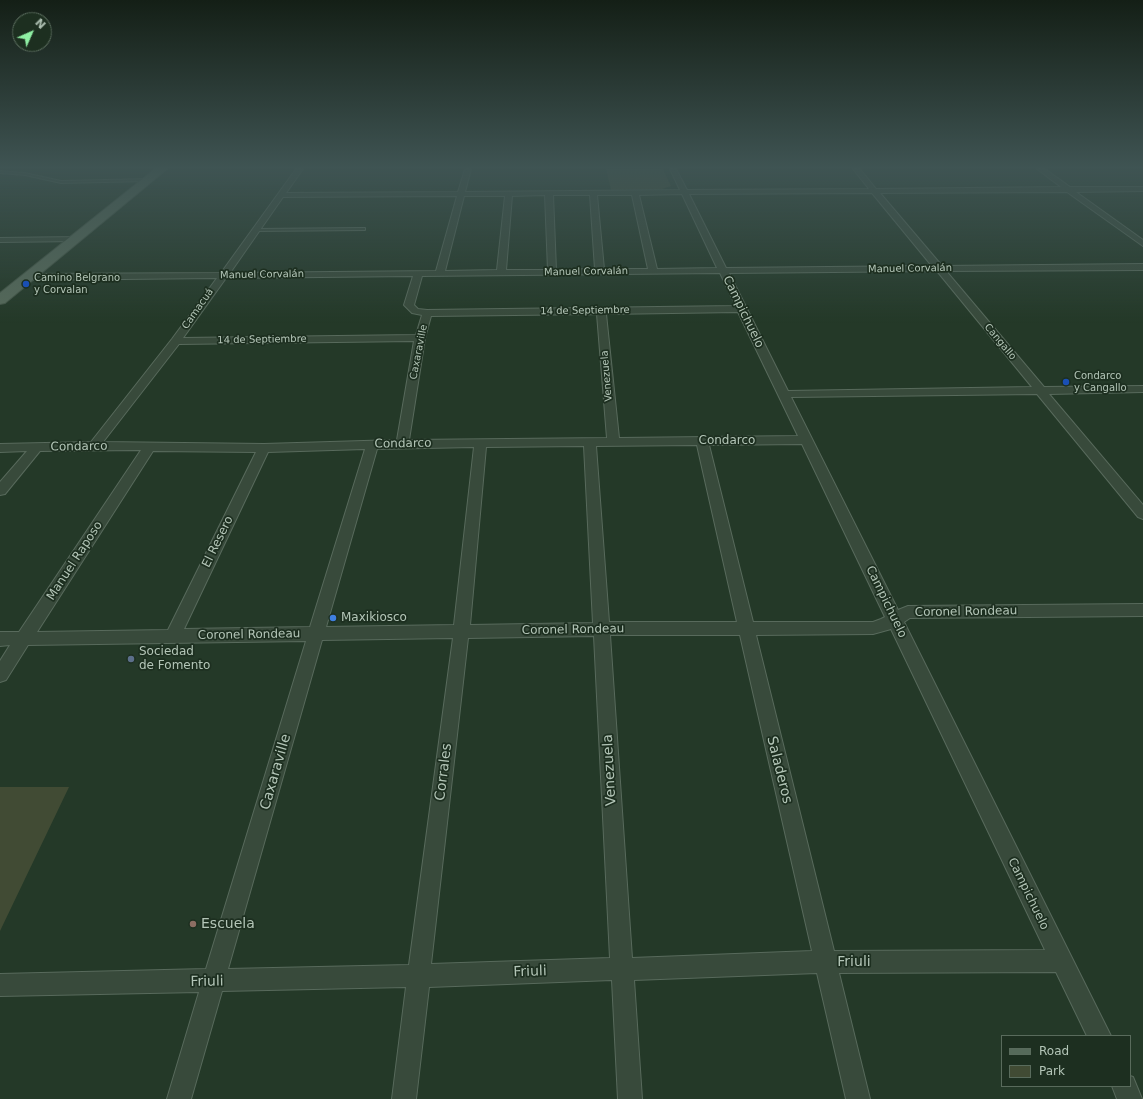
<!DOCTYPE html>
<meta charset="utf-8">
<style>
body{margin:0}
#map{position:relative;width:1143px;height:1099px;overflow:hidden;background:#243928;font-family:"DejaVu Sans",sans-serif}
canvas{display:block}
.legend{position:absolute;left:1001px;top:1035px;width:130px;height:52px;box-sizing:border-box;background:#1d2f20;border:1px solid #596b5c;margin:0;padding:5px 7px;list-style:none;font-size:12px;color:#b3c5b7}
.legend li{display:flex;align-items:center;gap:8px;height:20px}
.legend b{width:20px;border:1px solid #596b5c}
.north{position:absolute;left:12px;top:12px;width:40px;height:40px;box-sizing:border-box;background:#1d2f20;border:1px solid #596b5c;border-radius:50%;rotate:45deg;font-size:11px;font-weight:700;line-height:16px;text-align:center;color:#b3c5b7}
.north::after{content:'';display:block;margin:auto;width:14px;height:18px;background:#8fefa3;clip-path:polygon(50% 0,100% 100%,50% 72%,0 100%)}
</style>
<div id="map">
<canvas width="1143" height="1099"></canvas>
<ul class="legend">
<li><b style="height:5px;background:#566a5a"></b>Road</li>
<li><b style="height:11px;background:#414b34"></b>Park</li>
</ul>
<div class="north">N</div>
</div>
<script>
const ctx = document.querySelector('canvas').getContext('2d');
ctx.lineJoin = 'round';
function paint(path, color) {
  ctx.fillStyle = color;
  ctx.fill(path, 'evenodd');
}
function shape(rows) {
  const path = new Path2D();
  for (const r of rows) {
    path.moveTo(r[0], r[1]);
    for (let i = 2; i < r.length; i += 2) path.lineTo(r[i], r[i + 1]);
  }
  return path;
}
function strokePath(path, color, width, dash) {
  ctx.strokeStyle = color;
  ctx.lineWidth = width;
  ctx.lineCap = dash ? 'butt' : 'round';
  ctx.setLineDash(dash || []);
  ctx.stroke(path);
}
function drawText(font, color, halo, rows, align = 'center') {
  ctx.font = font + ' "DejaVu Sans",sans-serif';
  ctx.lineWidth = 3.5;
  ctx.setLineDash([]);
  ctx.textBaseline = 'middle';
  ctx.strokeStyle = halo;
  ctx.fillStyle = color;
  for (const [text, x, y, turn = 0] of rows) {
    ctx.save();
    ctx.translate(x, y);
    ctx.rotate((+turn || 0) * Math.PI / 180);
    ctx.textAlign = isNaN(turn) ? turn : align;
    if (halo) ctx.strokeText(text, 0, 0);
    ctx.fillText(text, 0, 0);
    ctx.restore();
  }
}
paint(shape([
 [606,169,663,169,671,186,662,189,611,190],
 [0,787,69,787,0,931]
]), '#414b34');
const lane = shape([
 [0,171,25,173,61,181,149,179,151,180,149,181,61,183,25,175,0,173,0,171],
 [364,228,365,228,365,230,256,231,254,230,256,229,364,228]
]);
const street = shape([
 [296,169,303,169,286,193,458,192,465,169,471,169,465,192,680,190,670,169,676,169,687,190,869,189,853,169,860,169,876,189,1061,187,1037,169,1045,169,1070,187,1143,187,1143,191,1076,192,1143,240,1143,246,1067,192,880,193,942,266,1143,264,1143,270,946,271,1044,387,1143,386,1143,392,1049,394,1143,505,1143,519,1138,517,1037,394,791,397,898,610,908,606,1143,604,1143,616,910,618,904,622,1111,1036,1087,1036,1056,972,839,973,870,1099,846,1099,817,973,634,980,642,1099,618,1099,612,980,429,987,416,1099,392,1099,406,987,222,991,191,1099,167,1099,199,992,0,996,0,974,206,969,306,641,28,645,6,680,0,682,0,661,10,645,0,646,0,632,19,632,141,450,40,451,5,494,0,495,0,482,27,451,0,452,0,444,91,442,172,339,217,278,28,280,24,277,28,274,221,273,296,169],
 [872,193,932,266,726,268,689,194,872,193],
 [682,194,717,268,657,269,639,195,682,194],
 [545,195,548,270,506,270,512,196,545,195],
 [553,195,590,195,595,269,556,270,553,195],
 [597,195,632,195,648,269,604,269,597,195],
 [457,196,436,271,230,273,283,197,457,196],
 [464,196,505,196,497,270,445,271,464,196],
 [937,271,1032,387,788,391,729,273,937,271],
 [720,273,736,306,427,310,418,309,414,305,422,276,720,273],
 [413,276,404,305,412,313,422,315,416,335,183,338,226,278,413,276],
 [738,312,798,436,619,438,606,314,738,312],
 [597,314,607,438,409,440,425,338,431,316,597,314],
 [414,341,397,440,264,444,103,442,179,344,414,341],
 [802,444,885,617,881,619,873,622,753,622,709,445,802,444],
 [697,445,737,622,609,622,596,446,697,445],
 [584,446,593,623,470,625,486,447,584,446],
 [474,447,454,625,326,627,377,449,474,447],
 [365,449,310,627,184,629,268,452,365,449],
 [153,451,256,452,168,630,37,632,153,451],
 [891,629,1045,950,834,951,756,635,873,634,891,629],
 [610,635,740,635,812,951,632,958,610,635],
 [594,636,610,958,431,964,468,638,594,636],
 [453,638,409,965,228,969,322,640,453,638],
 [76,237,80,239,79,241,0,242,0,238,76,237],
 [1130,1076,1133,1077,1142,1099,1117,1099,1112,1086,1130,1086,1130,1076]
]);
const primary = shape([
 [155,169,167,169,5,303,0,304,0,293,155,169]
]);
strokePath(lane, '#586a5c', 2);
strokePath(street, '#586a5c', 2);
strokePath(primary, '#445647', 2);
paint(lane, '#384a3b');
paint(street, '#384a3b');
paint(primary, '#566a5a');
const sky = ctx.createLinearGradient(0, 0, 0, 323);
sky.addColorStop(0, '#141f16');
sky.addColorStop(0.52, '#3f5453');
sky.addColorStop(1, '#3f545300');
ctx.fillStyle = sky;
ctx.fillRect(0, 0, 1143, 323);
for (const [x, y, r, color] of [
 [26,284,4,"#1a4fb4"],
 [1066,382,4,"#1a4fb4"],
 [333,618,4,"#3f7fe0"],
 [131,659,4,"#5c6f8a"],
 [193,924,4,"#8d6e63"]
]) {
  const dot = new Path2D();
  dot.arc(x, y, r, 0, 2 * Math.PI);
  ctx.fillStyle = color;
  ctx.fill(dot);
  strokePath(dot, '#1d2f20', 1.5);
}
drawText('10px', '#b3c5b7', '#1d2f20', [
 ["Manuel Corvalán",910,269,-1],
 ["Manuel Corvalán",586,272,-1],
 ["Manuel Corvalán",262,275,-1],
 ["Camacuá",198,309,-55],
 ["14 de Septiembre",585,311,-1],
 ["14 de Septiembre",262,340,-1],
 ["Cangallo",1000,342,50],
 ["Caxaraville",419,352,-79],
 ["Venezuela",607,376,-95]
]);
drawText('10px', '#b3c5b7', '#1d2f20', [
 ["Camino Belgrano",34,278],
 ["y Corvalan",34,290],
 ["Condarco",1074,376],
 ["y Cangallo",1074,388]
], 'left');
drawText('12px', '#b3c5b7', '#1d2f20', [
 ["Campichuelo",743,312,64],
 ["Condarco",727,441],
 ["Condarco",403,444,-1],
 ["Condarco",79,447,-1],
 ["El Resero",218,542,-64],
 ["Manuel Raposo",75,561,-57],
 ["Campichuelo",886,602,64],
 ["Coronel Rondeau",966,612,-1],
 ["Coronel Rondeau",573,630,-1],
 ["Coronel Rondeau",249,635,-1],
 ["Campichuelo",1028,894,64]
]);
drawText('12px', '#b3c5b7', '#1d2f20', [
 ["Maxikiosco",341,618],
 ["Sociedad",139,652],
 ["de Fomento",139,666]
], 'left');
drawText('14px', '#b3c5b7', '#1d2f20', [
 ["Venezuela",610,770,-93],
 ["Saladeros",779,770,76],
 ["Caxaraville",276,772,-74],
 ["Corrales",444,772,-83],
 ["Friuli",854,962],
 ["Friuli",530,972,-2],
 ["Friuli",207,982,-1]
]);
drawText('14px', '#b3c5b7', '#1d2f20', [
 ["Escuela",201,924]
], 'left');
</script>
